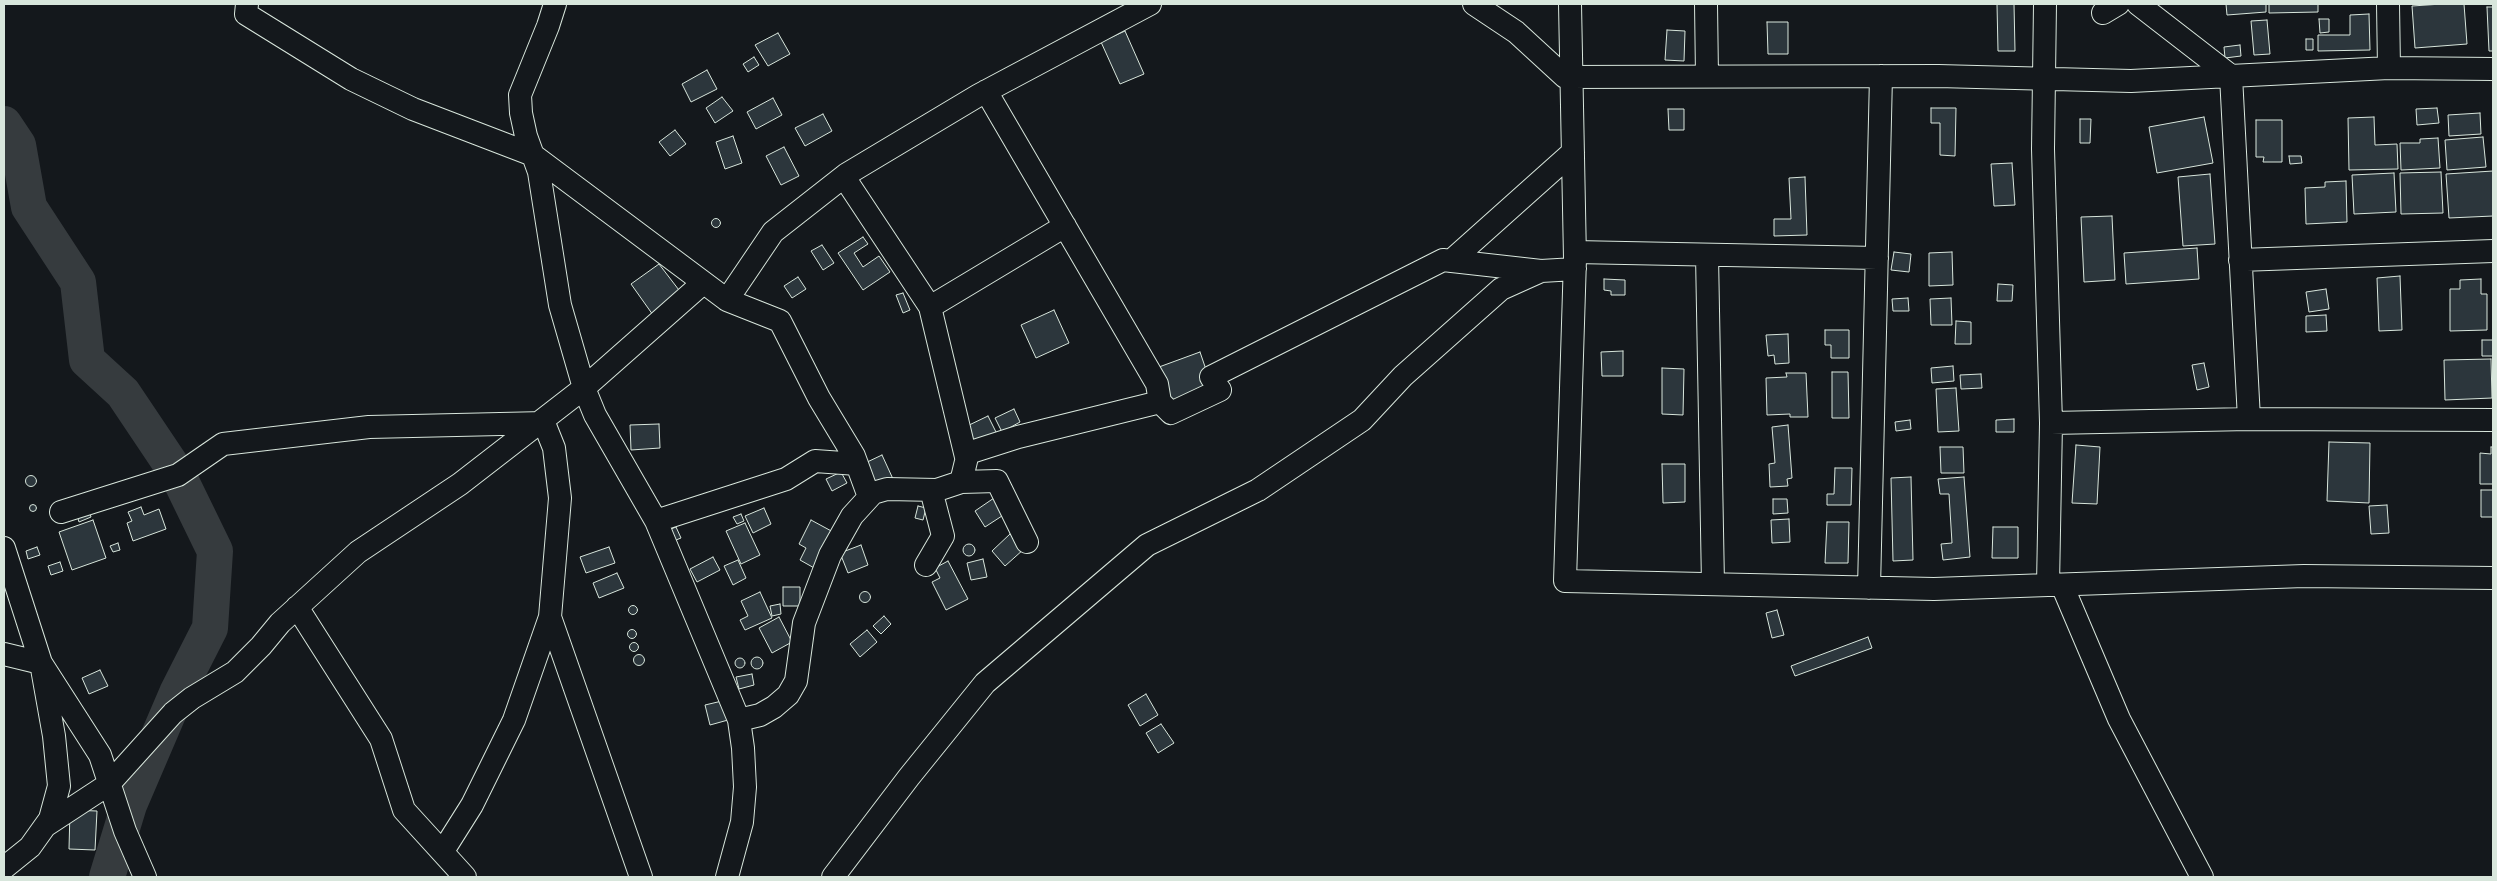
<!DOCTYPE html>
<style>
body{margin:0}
#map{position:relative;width:2497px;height:881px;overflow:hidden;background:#14181c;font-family:"Golos Text",sans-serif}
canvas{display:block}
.frame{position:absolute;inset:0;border:5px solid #d8e6dc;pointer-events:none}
</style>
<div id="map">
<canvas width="2497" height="881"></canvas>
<div class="frame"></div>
</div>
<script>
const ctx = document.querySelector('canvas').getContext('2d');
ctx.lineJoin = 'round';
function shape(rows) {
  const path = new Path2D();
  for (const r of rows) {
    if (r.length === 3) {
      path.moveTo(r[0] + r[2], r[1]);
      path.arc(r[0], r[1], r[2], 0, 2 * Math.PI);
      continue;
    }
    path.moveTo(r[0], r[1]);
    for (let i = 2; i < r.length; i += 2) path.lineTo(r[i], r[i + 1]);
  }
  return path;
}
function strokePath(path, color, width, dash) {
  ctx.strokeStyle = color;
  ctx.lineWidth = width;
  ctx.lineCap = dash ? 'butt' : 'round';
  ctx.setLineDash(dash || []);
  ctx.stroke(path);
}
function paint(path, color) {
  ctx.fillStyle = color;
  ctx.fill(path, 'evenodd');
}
strokePath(shape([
 [4,124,18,145,29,207,78,282,87,360,123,393,178,475,215,551,210,628,177,693,129,805,107,877]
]), '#363b3e', 36);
const building = shape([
 [1997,4,2014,4,2015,51,1998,51,1997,4],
 [2226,4,2266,4,2266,12,2227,15,2226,4],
 [2269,4,2318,4,2318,12,2269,13,2269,4],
 [2442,4,2464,4,2467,44,2415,48,2412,6,2442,4],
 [2487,7,2493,7,2493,51,2489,51,2487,7],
 [2369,14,2370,50,2318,51,2318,35,2350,35,2350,15,2369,14],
 [2319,19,2329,19,2329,32,2320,33,2319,19],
 [2267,20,2270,54,2254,55,2251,21,2267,20],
 [1767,22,1788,22,1788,54,1768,54,1767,22],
 [1667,30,1685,31,1684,61,1665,60,1667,30],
 [1125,31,1144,74,1120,84,1101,42,1125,31],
 [778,33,790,54,768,66,755,45,778,33],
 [2306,39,2313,39,2313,50,2306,50,2306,39],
 [2240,45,2241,56,2225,58,2224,47,2240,45],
 [754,57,759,65,748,72,743,64,754,57],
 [707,70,717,89,691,102,682,84,707,70],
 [722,97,733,111,715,123,706,108,722,97],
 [773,98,782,115,756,129,747,112,773,98],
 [1931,108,1956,108,1955,156,1940,155,1940,123,1931,123,1931,108],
 [2437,108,2439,123,2417,125,2416,109,2437,108],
 [1668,109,1684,109,1684,130,1669,130,1668,109],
 [2480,113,2481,134,2449,136,2448,115,2480,113],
 [823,114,832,131,805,146,795,128,823,114],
 [2204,117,2213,163,2157,173,2149,127,2204,117],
 [2374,117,2375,145,2397,144,2398,169,2349,170,2348,118,2374,117],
 [2080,119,2091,119,2090,143,2080,143,2080,119],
 [2256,120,2282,120,2282,162,2263,162,2264,157,2256,157,2256,120],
 [675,130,686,144,670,156,659,142,675,130],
 [733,136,742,163,725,169,716,142,733,136],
 [2483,137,2486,167,2447,170,2445,140,2483,137],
 [2438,138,2440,168,2401,170,2400,143,2420,143,2420,139,2438,138],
 [784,147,799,176,781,185,766,156,784,147],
 [2289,156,2301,156,2302,163,2290,164,2289,156],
 [2012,163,2015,205,1994,206,1991,164,2012,163],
 [2493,171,2493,216,2449,218,2446,174,2493,171],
 [2441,172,2443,213,2401,214,2400,173,2441,172],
 [2394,173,2396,212,2354,214,2352,175,2394,173],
 [2210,174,2215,244,2183,246,2178,177,2210,174],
 [1805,177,1807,235,1774,236,1774,219,1791,219,1789,178,1805,177],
 [2346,181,2347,222,2306,224,2305,188,2325,187,2325,182,2346,181],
 [2112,216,2115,280,2084,282,2081,217,2112,216],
 [716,223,4.5],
 [863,237,868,244,854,253,863,267,879,256,890,272,863,290,838,253,863,237],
 [822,245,834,263,823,270,811,251,822,245],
 [2197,248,2199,279,2126,284,2124,253,2197,248],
 [1894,252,1911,254,1909,272,1891,270,1894,252],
 [1952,252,1953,285,1929,286,1929,253,1952,252],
 [659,264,682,294,653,315,631,284,659,264],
 [2400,276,2402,330,2379,331,2377,278,2400,276],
 [798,277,806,289,792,298,784,286,798,277],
 [1604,279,1625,280,1625,295,1611,295,1611,291,1604,290,1604,279],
 [2481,279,2481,294,2487,294,2487,330,2450,331,2450,289,2460,289,2460,280,2481,279],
 [1998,284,2013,285,2012,301,1997,301,1998,284],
 [2326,289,2329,309,2309,312,2306,292,2326,289],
 [903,293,910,310,903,313,896,295,903,293],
 [1908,298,1909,311,1893,311,1892,299,1908,298],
 [1951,298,1952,325,1931,325,1930,299,1951,298],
 [1054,310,1069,343,1036,358,1021,325,1054,310],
 [2326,315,2327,331,2306,332,2306,316,2326,315],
 [1956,321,1971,322,1971,344,1955,344,1956,321],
 [1825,330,1849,330,1849,358,1831,358,1831,345,1825,345,1825,330],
 [1788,334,1789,363,1775,364,1774,355,1768,356,1766,335,1788,334],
 [2482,340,2493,340,2493,356,2482,356,2482,340],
 [1623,351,1623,376,1602,376,1601,352,1623,351],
 [1200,352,1213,390,1172,404,1159,367,1200,352],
 [2491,359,2492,398,2445,400,2444,360,2491,359],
 [2204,363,2209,387,2197,390,2192,365,2204,363],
 [1953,366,1954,381,1932,383,1931,368,1953,366],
 [1662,368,1684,369,1683,415,1662,414,1662,368],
 [1832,372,1848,372,1849,418,1832,418,1832,372],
 [1786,373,1806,373,1808,417,1790,417,1790,414,1767,415,1766,378,1787,377,1786,373],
 [1981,374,1982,388,1961,389,1960,375,1981,374],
 [1956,388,1959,431,1938,432,1936,389,1956,388],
 [1014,409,1020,422,1002,432,995,418,1014,409],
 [988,416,998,436,975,447,965,427,988,416],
 [2014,419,2014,432,1996,432,1996,420,2014,419],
 [1910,420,1911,429,1896,431,1895,422,1910,420],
 [659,424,660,448,631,450,630,425,659,424],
 [1788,425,1792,478,1787,479,1788,486,1770,487,1769,464,1775,463,1772,427,1788,425],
 [2329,442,2370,443,2369,503,2327,501,2329,442],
 [2076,445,2100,447,2097,504,2072,503,2076,445],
 [1940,447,1963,447,1964,473,1941,473,1940,447],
 [2491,447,2493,447,2493,484,2480,484,2480,453,2491,454,2491,447],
 [882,455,893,479,874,487,863,464,882,455],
 [1662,464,1685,464,1685,502,1663,503,1662,464],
 [1835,468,1852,468,1851,505,1827,505,1827,494,1834,494,1835,468],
 [841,472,847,483,832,491,826,479,841,472],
 [31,481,5.5],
 [1911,477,1913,560,1893,561,1891,478,1911,477],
 [1964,477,1970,557,1943,560,1941,544,1952,543,1949,494,1940,494,1938,479,1964,477],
 [2481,490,2493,490,2493,517,2481,517,2481,490],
 [994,498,1005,514,985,527,975,511,994,498],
 [1773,499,1787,499,1788,513,1773,514,1773,499],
 [33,508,3.5],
 [2387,505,2389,533,2371,534,2369,506,2387,505],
 [918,506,926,508,923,520,915,518,918,506],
 [141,507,144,515,159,509,166,529,133,541,127,523,132,521,128,512,141,507],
 [764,508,771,524,753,533,745,516,764,508],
 [89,510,91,517,79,522,77,515,89,510],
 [741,514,744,521,737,524,733,517,741,514],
 [1789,519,1790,542,1772,543,1771,520,1789,519],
 [93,520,106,558,72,570,59,532,93,520],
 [811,520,835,533,816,569,800,560,806,548,799,544,811,520],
 [1827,522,1849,522,1848,563,1825,563,1827,522],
 [745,523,760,555,741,564,726,531,745,523],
 [676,527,681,538,671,542,666,531,676,527],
 [1993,527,2018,527,2018,558,1992,558,1993,527],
 [1010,534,1024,549,1005,566,992,551,1010,534],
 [118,543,120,550,113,552,110,546,118,543],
 [969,550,6],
 [861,545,868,565,848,573,840,553,861,545],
 [37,547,40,555,28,559,26,551,37,547],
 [609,547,615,563,586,573,580,557,609,547],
 [713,557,720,570,697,582,690,569,713,557],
 [983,559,987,577,971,580,967,563,983,559],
 [738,560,746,578,733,585,724,566,738,560],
 [948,561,968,599,946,610,932,582,940,578,935,568,948,561],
 [60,562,63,571,51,575,48,566,60,562],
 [617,573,624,588,599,598,593,583,617,573],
 [783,587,800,587,800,606,783,606,783,587],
 [865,597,5.5],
 [760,592,772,618,745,630,740,620,748,616,741,601,760,592],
 [780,604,781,614,772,616,770,606,780,604],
 [633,610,4.5],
 [1777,610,1784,635,1772,638,1766,613,1777,610],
 [884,616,891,624,881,634,873,626,884,616],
 [779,617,792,642,772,653,759,628,779,617],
 [632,634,4.5],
 [867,630,877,642,860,657,850,644,867,630],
 [1868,637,1872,648,1795,676,1791,666,1868,637],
 [634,647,4.5],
 [639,660,5.5],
 [757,663,6],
 [740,663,5],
 [100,670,108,686,89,694,82,678,100,670],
 [752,674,754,685,739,689,736,677,752,674],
 [1146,694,1158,715,1140,726,1128,705,1146,694],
 [722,701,728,720,710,725,705,705,722,701],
 [1161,724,1174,743,1158,753,1146,733,1161,724],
 [70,810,97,811,95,850,69,849,70,810]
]);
paint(building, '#2c363c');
strokePath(building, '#d8e6dc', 1);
const minor = shape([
 [247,4,246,14,351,79,413,109,533,155,727,300,780,321,819,398,854,456,869,497],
 [555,4,548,26,520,95,521,113,526,136,539,172,560,305,584,388,595,415,656,521,739,720,743,748,745,787,742,822,727,877],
 [1474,4,1516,32,1565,77,1938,76,2131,81,2389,68,2493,69],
 [1570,4,1575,259,1565,581,1934,589,2304,576,2493,578],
 [1706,4,1707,76],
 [2045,4,2043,149,2051,423,2048,585],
 [2138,4,2231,76,2249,419],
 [2388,4,2389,68],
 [2103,13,2118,4],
 [986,91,1157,384,1160,402],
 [844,177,930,307,966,457],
 [1575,252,1877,258],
 [1707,255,1713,584],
 [2240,260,2493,251],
 [1451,261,1573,152],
 [727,300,773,232,847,174,979,95,1150,4],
 [930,307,1065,226],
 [2051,423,2249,419,2493,420],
 [961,482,997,481,1027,542],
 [61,512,178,475,223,444,369,427,544,423,554,448,560,498,550,617,514,720,472,805,443,851],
 [656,521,786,479,815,461,857,464],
 [4,548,41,663,54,736,59,786,50,819,30,847,4,868],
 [926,565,943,536,931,490],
 [2062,585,2119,719,2202,877],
 [1869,588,1881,76],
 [297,607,381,739,404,810,465,877],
 [550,617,641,877],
 [4,654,41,663,100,755,125,831,145,877],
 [739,720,760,715,774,707,788,695,796,681,804,623,830,555,852,516,873,493,887,489,937,490,961,482,968,453,1018,437,1160,402,1171,413,1220,390,1211,377,1443,260,1541,271],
 [45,826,109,784,173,713,192,698,235,672,261,646,280,623,358,552,460,484,584,388,703,283],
 [833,877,909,777,985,683,1147,545,1258,490,1362,420,1403,376,1501,289,1541,271,1575,269]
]);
strokePath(minor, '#d8e6dc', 24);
strokePath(minor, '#14181c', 22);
</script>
